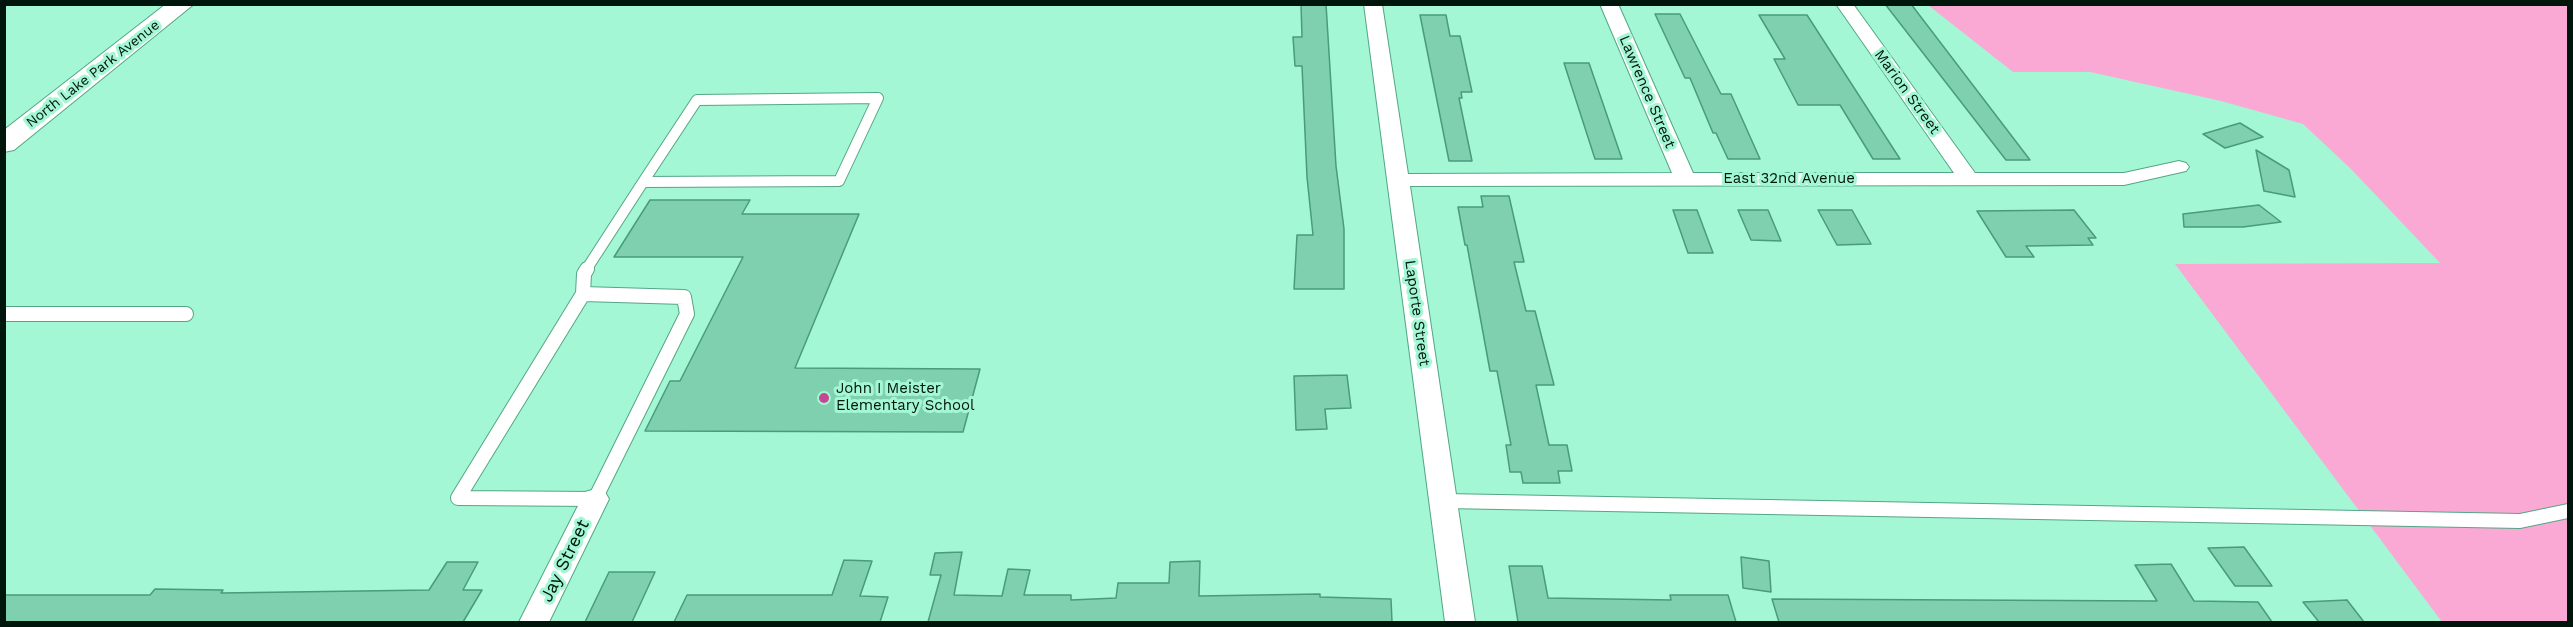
<!DOCTYPE html>
<style>
body{margin:0}
#map{position:relative;width:2573px;height:627px;overflow:hidden;background:#a4f7d4;font-family:"Work Sans",sans-serif}
canvas{display:block}
.frame{position:absolute;inset:0;border:6px solid #00150c;pointer-events:none}
</style>
<div id="map">
<canvas width="2573" height="627"></canvas>
<div class="frame"></div>
</div>
<script>
const ctx = document.querySelector('canvas').getContext('2d');
ctx.lineJoin = 'round';
function paint(path, color) {
  ctx.fillStyle = color;
  ctx.fill(path, 'evenodd');
}
function shape(rows) {
  const path = new Path2D();
  for (const r of rows) {
    path.moveTo(r[0], r[1]);
    for (let i = 2; i < r.length; i += 2) path.lineTo(r[i], r[i + 1]);
  }
  return path;
}
function strokePath(path, color, width, dash) {
  ctx.strokeStyle = color;
  ctx.lineWidth = width;
  ctx.lineCap = dash ? 'butt' : 'round';
  ctx.setLineDash(dash || []);
  ctx.stroke(path);
}
function drawText(font, color, halo, rows, align = 'center') {
  ctx.font = font + ' "Work Sans",sans-serif';
  ctx.lineWidth = 6;
  ctx.setLineDash([]);
  ctx.textBaseline = 'middle';
  ctx.strokeStyle = halo;
  ctx.fillStyle = color;
  for (const [text, x, y, turn = 0] of rows) {
    ctx.save();
    ctx.translate(x, y);
    ctx.rotate((+turn || 0) * Math.PI / 180);
    ctx.textAlign = isNaN(turn) ? turn : align;
    if (halo) ctx.strokeText(text, 0, 0);
    ctx.fillText(text, 0, 0);
    ctx.restore();
  }
}
paint(shape([
 [1928,5,2568,5,2568,622,2442,622,2175,264,2440,263,2351,169,2303,124,2221,101,2090,72,2013,72]
]), '#faa9d5');
const building = shape([
 [1301,4,1326,4,1336,166,1344,229,1344,289,1294,289,1297,235,1313,235,1307,177,1302,66,1295,66,1293,37,1302,37,1301,4],
 [1885,4,1911,4,2030,160,2006,160,1885,4],
 [1655,14,1680,14,1721,94,1731,94,1760,159,1728,159,1716,133,1713,133,1690,78,1685,78,1655,14],
 [1420,15,1446,15,1450,36,1460,36,1472,92,1461,92,1462,98,1459,98,1472,161,1449,161,1420,15],
 [1759,15,1807,15,1900,159,1873,159,1840,105,1798,105,1774,59,1785,59,1759,15],
 [1564,63,1589,63,1622,159,1595,159,1564,63],
 [2240,123,2263,137,2225,148,2203,134,2240,123],
 [2256,150,2289,170,2295,197,2264,191,2256,150],
 [1481,196,1509,196,1524,262,1514,262,1526,311,1535,311,1554,385,1536,385,1549,445,1567,445,1572,471,1558,471,1560,483,1523,483,1521,472,1510,472,1506,445,1511,445,1497,371,1490,371,1467,245,1465,245,1458,207,1483,207,1481,196],
 [650,200,750,200,742,214,859,214,795,368,980,369,963,432,645,431,670,381,680,381,743,257,614,257,650,200],
 [2259,205,2281,222,2243,227,2184,227,2183,214,2259,205],
 [1673,210,1697,210,1713,253,1688,253,1673,210],
 [1738,210,1768,210,1781,241,1751,240,1738,210],
 [1818,210,1852,210,1871,244,1837,245,1818,210],
 [2074,210,2096,238,2088,238,2093,245,2026,246,2034,257,2006,257,1977,211,2074,210],
 [1347,375,1351,408,1325,409,1327,429,1296,430,1294,376,1347,375],
 [2244,547,2272,586,2235,586,2208,548,2244,547],
 [962,552,954,595,1002,596,1008,569,1030,570,1024,595,1071,595,1071,600,1116,598,1118,583,1169,583,1170,562,1200,561,1199,596,1320,594,1320,597,1391,599,1392,622,928,622,941,575,930,575,935,553,962,552],
 [1741,557,1769,561,1771,592,1743,588,1741,557],
 [844,560,872,561,860,596,888,597,880,622,674,622,687,595,832,595,844,560],
 [447,562,478,562,463,590,482,590,463,622,4,622,4,595,150,595,155,589,223,590,221,593,429,590,447,562],
 [2171,564,2194,601,2258,602,2272,622,1779,622,1772,599,2157,601,2135,565,2171,564],
 [1509,566,1542,566,1548,598,1671,600,1670,595,1728,595,1736,622,1518,622,1509,566],
 [609,572,655,572,632,622,585,622,609,572],
 [2347,600,2364,622,2319,622,2303,602,2347,600]
]);
paint(building, '#7ed0ae');
strokePath(building, '#499b7c', 1.5);
const laneFar1 = shape([
 [878,98,839,181,643,182,697,100,878,98],
 [586,270,643,182]
]);
const lane = shape([
 [583,294,684,297,687,314,595,499,458,498,583,294],
 [583,294,584,274,587,269],
 [4,314,186,314],
 [1445,501,2520,521,2568,511]
]);
const street = shape([
 [1364,4,1382,4,1408,174,1672,173,1600,4,1618,4,1693,173,1954,173,1836,4,1853,4,1975,173,2124,173,2179,161,2186,163,2189,167,2186,171,2124,185,1410,186,1475,622,1445,622,1364,4],
 [595,489,605,492,609,499,549,622,519,622,585,492,595,489]
]);
const secondary = shape([
 [166,4,194,4,14,150,4,152,4,130,166,4]
]);
strokePath(laneFar1, '#54a686', 12);
strokePath(lane, '#54a686', 16);
strokePath(street, '#54a686', 2);
strokePath(secondary, '#54a686', 2);
strokePath(laneFar1, '#fff', 10);
strokePath(lane, '#fff', 14);
paint(street, '#fff');
paint(secondary, '#fff');
for (const [x, y, r, color] of [
 [824,398,6,"#c54794"]
]) {
  const dot = new Path2D();
  dot.arc(x, y, r, 0, 2 * Math.PI);
  ctx.fillStyle = color;
  ctx.fill(dot);
  strokePath(dot, '#a4f7d4', 2);
}
drawText('14px', '#00150c', '#a4f7d4', [
 ["North Lake Park Avenue",93,74,-38]
]);
drawText('15px', '#00150c', '#a4f7d4', [
 ["Lawrence Street",1647,92,67],
 ["Marion Street",1907,92,54],
 ["East 32nd Avenue",1789,179],
 ["Laporte Street",1417,313,82]
]);
drawText('15px', '#00150c', '#a4f7d4', [
 ["John I Meister",836,389],
 ["Elementary School",836,406]
], 'left');
drawText('18px', '#00150c', '#a4f7d4', [
 ["Jay Street",565,561,-64]
]);
</script>
